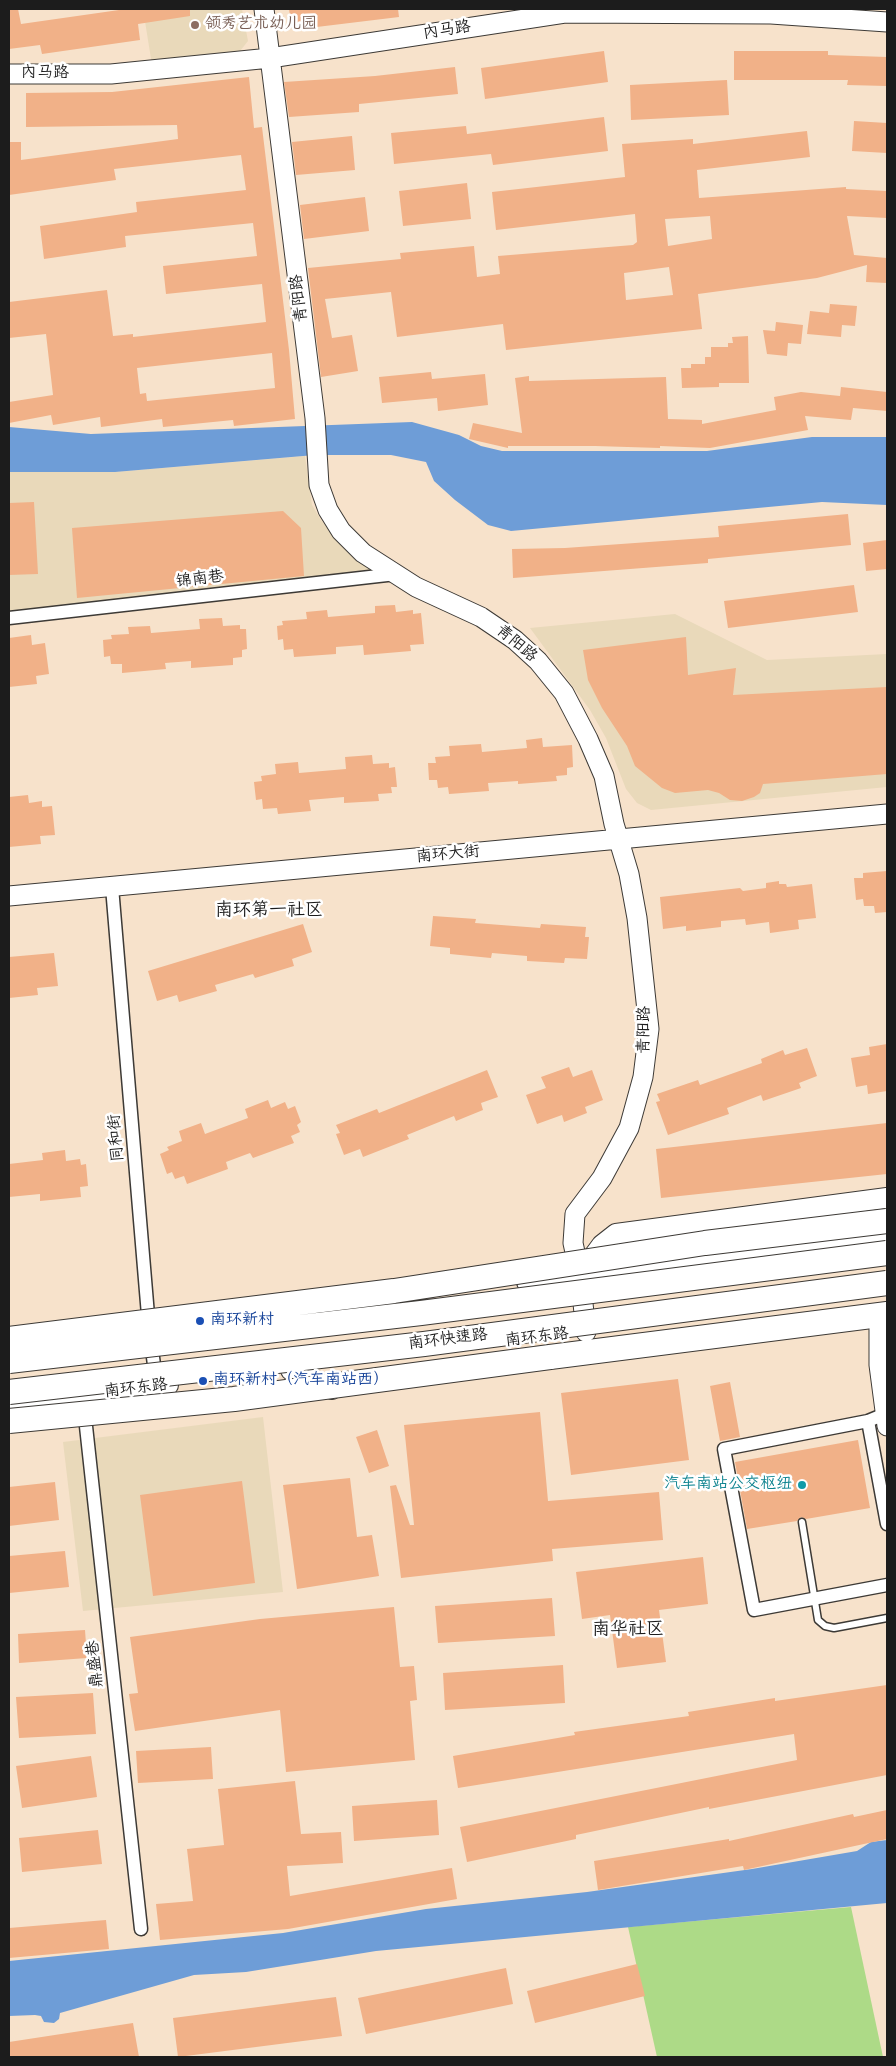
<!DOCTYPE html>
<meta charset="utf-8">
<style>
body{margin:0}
#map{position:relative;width:896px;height:2066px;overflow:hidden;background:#f7e2cb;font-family:"Architects Daughter",sans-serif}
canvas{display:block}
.frame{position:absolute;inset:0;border:10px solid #1c1c1c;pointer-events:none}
</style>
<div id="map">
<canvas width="896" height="2066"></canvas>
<div class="frame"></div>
</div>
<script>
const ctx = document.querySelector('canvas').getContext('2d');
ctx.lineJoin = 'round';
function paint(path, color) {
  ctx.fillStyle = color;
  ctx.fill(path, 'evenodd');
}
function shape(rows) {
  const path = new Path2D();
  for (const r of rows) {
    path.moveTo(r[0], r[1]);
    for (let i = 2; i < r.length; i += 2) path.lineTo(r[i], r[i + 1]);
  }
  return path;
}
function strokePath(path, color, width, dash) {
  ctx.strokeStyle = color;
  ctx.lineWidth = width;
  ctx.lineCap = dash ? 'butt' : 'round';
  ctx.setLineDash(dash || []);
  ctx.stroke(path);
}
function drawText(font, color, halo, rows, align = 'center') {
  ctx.font = font + ' "Architects Daughter","LXGW WenKai TC",sans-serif';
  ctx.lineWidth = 5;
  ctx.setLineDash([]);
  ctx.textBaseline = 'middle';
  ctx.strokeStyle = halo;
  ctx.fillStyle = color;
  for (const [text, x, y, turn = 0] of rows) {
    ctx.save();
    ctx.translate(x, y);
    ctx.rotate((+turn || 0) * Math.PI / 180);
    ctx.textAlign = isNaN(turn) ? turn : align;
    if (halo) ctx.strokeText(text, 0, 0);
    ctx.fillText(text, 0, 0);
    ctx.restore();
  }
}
paint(shape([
 [143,9,242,9,248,41,240,51,230,55,152,65],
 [305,456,312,505,321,520,337,540,374,572,9,611,9,472,115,472],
 [675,614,767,660,887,654,887,787,651,810,637,803,626,789,606,738,590,710,530,628],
 [263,1417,283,1592,83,1611,63,1442]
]), '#e9d9ba');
paint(shape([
 [851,1907,883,2057,657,2057,628,1927]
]), '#adda87');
paint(shape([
 [412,422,459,435,481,446,502,451,707,451,812,437,887,437,887,505,822,502,511,531,488,525,455,500,434,481,426,462,391,455,315,455,115,472,9,472,9,427,91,434],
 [887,1840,887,1903,376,1951,246,1972,194,1975,60,2013,59,2019,54,2023,44,2022,41,2016,35,2015,9,2016,9,1961,283,1933,426,1909,587,1892,752,1869,857,1851,871,1842]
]), '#6e9dd7');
paint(shape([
 [9,9,18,9,21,24,126,9,190,9,190,16,138,24,140,40,42,54,40,45,9,49],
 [289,9,398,9,399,17,292,30],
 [604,51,608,82,485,99,481,68],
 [734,51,828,51,828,55,887,57,887,86,847,85,848,80,734,80],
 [455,67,458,94,359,104,359,112,289,117,284,82,375,76],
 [249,77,254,128,262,127,289,350,295,419,234,426,233,420,163,427,162,419,101,427,100,417,53,425,51,415,9,423,9,402,53,395,46,334,9,338,9,302,107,290,113,336,133,334,133,337,266,322,262,284,166,294,163,266,257,256,253,223,125,236,126,247,44,259,40,226,137,212,136,202,246,190,241,155,114,169,116,180,9,195,9,142,21,142,21,160,178,139,177,125,26,127,26,93,112,92],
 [272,353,275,388,147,401,146,393,140,394,137,368],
 [727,80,729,115,631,120,630,85],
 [604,117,608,151,493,165,491,154,394,164,391,133,466,126,467,134],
 [854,121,887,123,887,153,852,151],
 [807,131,810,157,697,170,699,198,846,187,846,189,887,191,887,218,847,216,854,255,887,258,887,283,866,282,867,265,817,278,698,294,702,329,506,350,503,324,397,337,391,292,325,299,332,338,352,335,358,371,321,377,308,268,401,259,400,253,474,246,477,277,500,274,498,256,633,245,637,242,635,214,496,230,492,192,625,177,622,144,693,139,693,144],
 [710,216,712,239,668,246,665,219],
 [669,267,673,295,626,300,624,273],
 [352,136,355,170,296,175,292,142],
 [467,183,471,219,403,226,399,191],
 [365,197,369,231,304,239,300,205],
 [830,304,857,306,855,326,842,325,841,337,807,334,810,311,829,313],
 [776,322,803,325,801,344,788,343,787,356,767,354,763,330,775,331],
 [748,336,749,383,719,383,719,387,682,388,681,368,691,368,691,364,705,364,705,357,711,357,711,347,728,347,728,343,733,343,732,337],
 [431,372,432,379,485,374,488,405,438,411,437,398,382,403,379,377],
 [529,376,529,381,666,377,668,419,702,420,702,424,776,410,774,397,801,392,840,396,841,387,887,392,887,411,853,408,851,420,805,416,808,430,710,448,660,446,660,448,595,446,508,446,508,448,469,439,473,423,522,433,515,378],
 [34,502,38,574,9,575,9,503],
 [283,511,301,528,304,576,77,598,72,528],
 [848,514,851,545,708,559,708,563,513,578,512,549,565,548,719,537,718,526],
 [887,540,887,569,866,571,863,543],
 [854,585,858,612,728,628,724,601],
 [395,605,396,612,413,610,413,614,421,613,424,644,410,645,411,651,364,655,363,645,336,647,336,654,294,657,293,649,284,650,283,639,278,640,277,626,283,625,282,621,307,619,306,612,327,610,328,617,375,613,375,606],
 [222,618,223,626,240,625,240,629,246,629,247,649,242,650,242,657,233,658,233,665,191,668,191,661,165,663,166,669,122,673,122,664,111,664,110,656,104,657,103,640,112,639,111,635,129,634,128,627,150,626,151,633,200,629,199,619],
 [31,635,32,645,45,643,49,674,36,676,37,684,9,687,9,638],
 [686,637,688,675,736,668,733,695,887,687,887,774,763,784,760,793,754,797,742,801,730,800,719,793,708,790,675,793,662,788,635,766,627,746,602,708,588,680,583,650],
 [542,738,543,747,572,745,573,767,567,768,567,775,556,776,557,781,518,784,518,781,488,783,489,791,449,794,448,787,438,788,437,780,429,780,428,763,436,763,435,757,450,756,449,746,481,744,482,752,527,748,526,740],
 [372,755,373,764,389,763,389,768,395,767,397,787,391,787,392,793,378,794,379,801,344,803,344,797,309,800,311,811,278,814,277,808,263,809,262,799,256,800,254,782,262,781,261,776,276,774,275,764,298,762,299,773,346,769,345,757],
 [28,795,29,803,42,801,42,807,52,806,55,835,40,836,41,844,9,847,9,797],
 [887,871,887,912,875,913,874,906,864,906,863,899,856,900,854,878,863,878,863,873],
 [779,881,779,884,786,884,787,887,812,884,816,918,798,920,799,929,770,933,769,922,746,925,745,919,721,921,721,927,686,931,686,926,663,929,660,897,740,888,743,891,766,888,766,883],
 [433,916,476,919,475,923,540,928,541,924,586,927,585,937,589,937,587,959,565,958,564,963,527,961,527,956,492,953,491,958,450,954,450,948,430,946],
 [303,924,312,952,292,959,294,966,255,978,253,974,215,985,217,991,179,1002,177,995,157,1001,148,971],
 [54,953,58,986,37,988,38,995,9,998,9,957],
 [887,1044,887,1091,868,1094,867,1085,856,1087,851,1058,870,1055,869,1047],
 [807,1048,817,1076,799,1083,801,1088,763,1101,761,1095,727,1108,729,1114,668,1135,656,1102,660,1101,657,1094,698,1080,700,1085,762,1063,761,1059,783,1050,785,1055],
 [569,1067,573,1077,592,1070,603,1100,585,1107,587,1113,564,1122,562,1115,537,1124,526,1095,546,1088,541,1077],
 [487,1070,498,1097,481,1103,483,1110,456,1121,454,1116,407,1135,409,1139,363,1157,360,1149,344,1155,336,1134,340,1133,336,1125,377,1109,379,1113],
 [268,1100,271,1108,285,1102,288,1109,295,1106,301,1122,297,1125,300,1132,291,1136,294,1143,253,1158,250,1153,226,1162,228,1169,187,1184,184,1176,175,1179,172,1172,167,1174,160,1154,169,1150,167,1147,182,1141,179,1131,201,1123,205,1134,248,1118,245,1109],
 [887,1123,887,1174,661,1198,656,1149],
 [65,1150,66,1161,80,1159,81,1165,86,1164,88,1186,80,1187,81,1197,40,1201,40,1194,9,1197,9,1164,43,1160,42,1153],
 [678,1379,689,1460,571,1475,561,1393],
 [730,1382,740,1437,720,1441,710,1386],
 [540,1412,548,1501,659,1492,663,1540,552,1549,553,1561,401,1578,390,1486,396,1485,410,1525,414,1525,404,1425],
 [377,1430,389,1466,369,1473,356,1437],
 [858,1440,870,1508,806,1519,801,1517,797,1521,747,1529,735,1462],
 [350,1478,357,1537,372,1535,379,1576,297,1589,283,1485],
 [242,1481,255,1583,153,1596,140,1495],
 [55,1482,59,1520,9,1526,9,1487],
 [65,1551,69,1587,9,1593,9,1556],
 [703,1557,708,1604,659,1610,666,1662,617,1668,610,1615,582,1619,576,1572],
 [552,1598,555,1636,438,1643,435,1606],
 [394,1607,400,1667,414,1666,417,1700,410,1701,415,1760,286,1772,280,1710,135,1731,129,1694,138,1693,130,1637,260,1619],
 [85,1630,87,1658,19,1663,18,1634],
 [563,1665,565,1703,445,1710,443,1673],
 [887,1685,887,1775,709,1809,709,1807,576,1835,576,1839,467,1862,460,1827,797,1760,794,1734,458,1788,453,1756,575,1735,574,1732,689,1716,688,1712,775,1698,775,1701],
 [93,1693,96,1734,19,1738,16,1697],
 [211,1747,213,1779,138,1783,136,1751],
 [91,1756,97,1797,22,1808,16,1766],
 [295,1781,301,1834,341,1832,343,1863,287,1866,290,1896,452,1868,457,1899,288,1929,160,1940,156,1904,193,1901,187,1849,224,1845,218,1789],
 [437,1800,439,1835,354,1841,352,1806],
 [887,1810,887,1839,744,1870,743,1866,598,1890,594,1861,729,1839,729,1841,853,1814,854,1817],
 [98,1830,102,1864,22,1872,19,1838],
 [106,1920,109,1949,9,1958,9,1928],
 [637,1964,645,1996,535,2023,527,1991],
 [506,1968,513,2004,366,2034,358,1998],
 [336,1997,342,2036,178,2057,173,2018],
 [133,2023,139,2057,9,2057,9,2042]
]), '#f1b188');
const lane = shape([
 [802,1522,818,1620,825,1626,834,1628,887,1618]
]);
const street = shape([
 [9,618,396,574],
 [112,887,149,1327,156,1380],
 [84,1408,141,1929],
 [885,1414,868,1421,724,1449,754,1610,887,1585],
 [868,1421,887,1524]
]);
const secondary = shape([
 [264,9,315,418,319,485,328,510,341,531,363,553,416,587,481,617,515,640,538,661,564,693,588,739,604,776,614,824,629,874,637,918,649,1029,643,1077,629,1128,602,1178,575,1214,573,1243,580,1275,586,1332],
 [9,74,111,74,270,58,565,13,771,14,887,22],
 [9,896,887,814],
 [879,1314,879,1365,887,1426]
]);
const primary = shape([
 [585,1268,602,1245,616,1234,887,1198],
 [527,1282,887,1236],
 [291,1370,332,1389],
 [9,1405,168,1385]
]);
const highway = shape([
 [550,1357,887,1314]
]);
strokePath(lane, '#3d3a36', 9);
strokePath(street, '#3d3a36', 15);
strokePath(secondary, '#3d3a36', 21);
strokePath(primary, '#3d3a36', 22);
strokePath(highway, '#3d3a36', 26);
strokePath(lane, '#fff', 6);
strokePath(street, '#fff', 12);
strokePath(secondary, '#fff', 19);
strokePath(primary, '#fff', 20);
strokePath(highway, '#fff', 24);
const highwayBridge = shape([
 [9,1339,394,1291,705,1243,887,1221],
 [9,1361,421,1313,887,1253],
 [9,1392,424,1344,887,1283],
 [9,1421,234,1399,550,1357]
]);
strokePath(highwayBridge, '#3d3a36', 26, []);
strokePath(highwayBridge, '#fff', 24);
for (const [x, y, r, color] of [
 [195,25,5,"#8d6e63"],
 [200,1321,5,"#1a4fb4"],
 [203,1381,5,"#1a4fb4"],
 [802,1485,5,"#0f9aa8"]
]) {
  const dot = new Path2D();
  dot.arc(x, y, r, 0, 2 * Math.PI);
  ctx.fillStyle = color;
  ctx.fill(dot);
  strokePath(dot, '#fff', 2);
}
drawText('16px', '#785e54', '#fff', [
 ["领秀艺术幼儿园",205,25]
], 'left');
drawText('16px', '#1c1c1c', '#fff', [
 ["内马路",447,31,-9],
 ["内马路",45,74],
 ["青阳路",300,298,-97],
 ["锦南巷",200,580,-7],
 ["青阳路",516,644,40],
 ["南环大街",448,855,-5],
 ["青阳路",645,1030,-89],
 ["同和街",117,1138,-95],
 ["南环东路",537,1338,-7],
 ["南环快速路",448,1340,-7],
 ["南环东路",136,1389,-7],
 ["鼎盛巷",96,1664,-96]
]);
drawText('16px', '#164399', '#fff', [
 ["南环新村",210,1321],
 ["南环新村（汽车南站西）",213,1381]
], 'left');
drawText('16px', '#0d838f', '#fff', [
 ["汽车南站公交枢纽",792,1485]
], 'right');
drawText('18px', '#1c1c1c', '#fff', [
 ["南环第一社区",269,911],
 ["南华社区",628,1630]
]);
</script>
